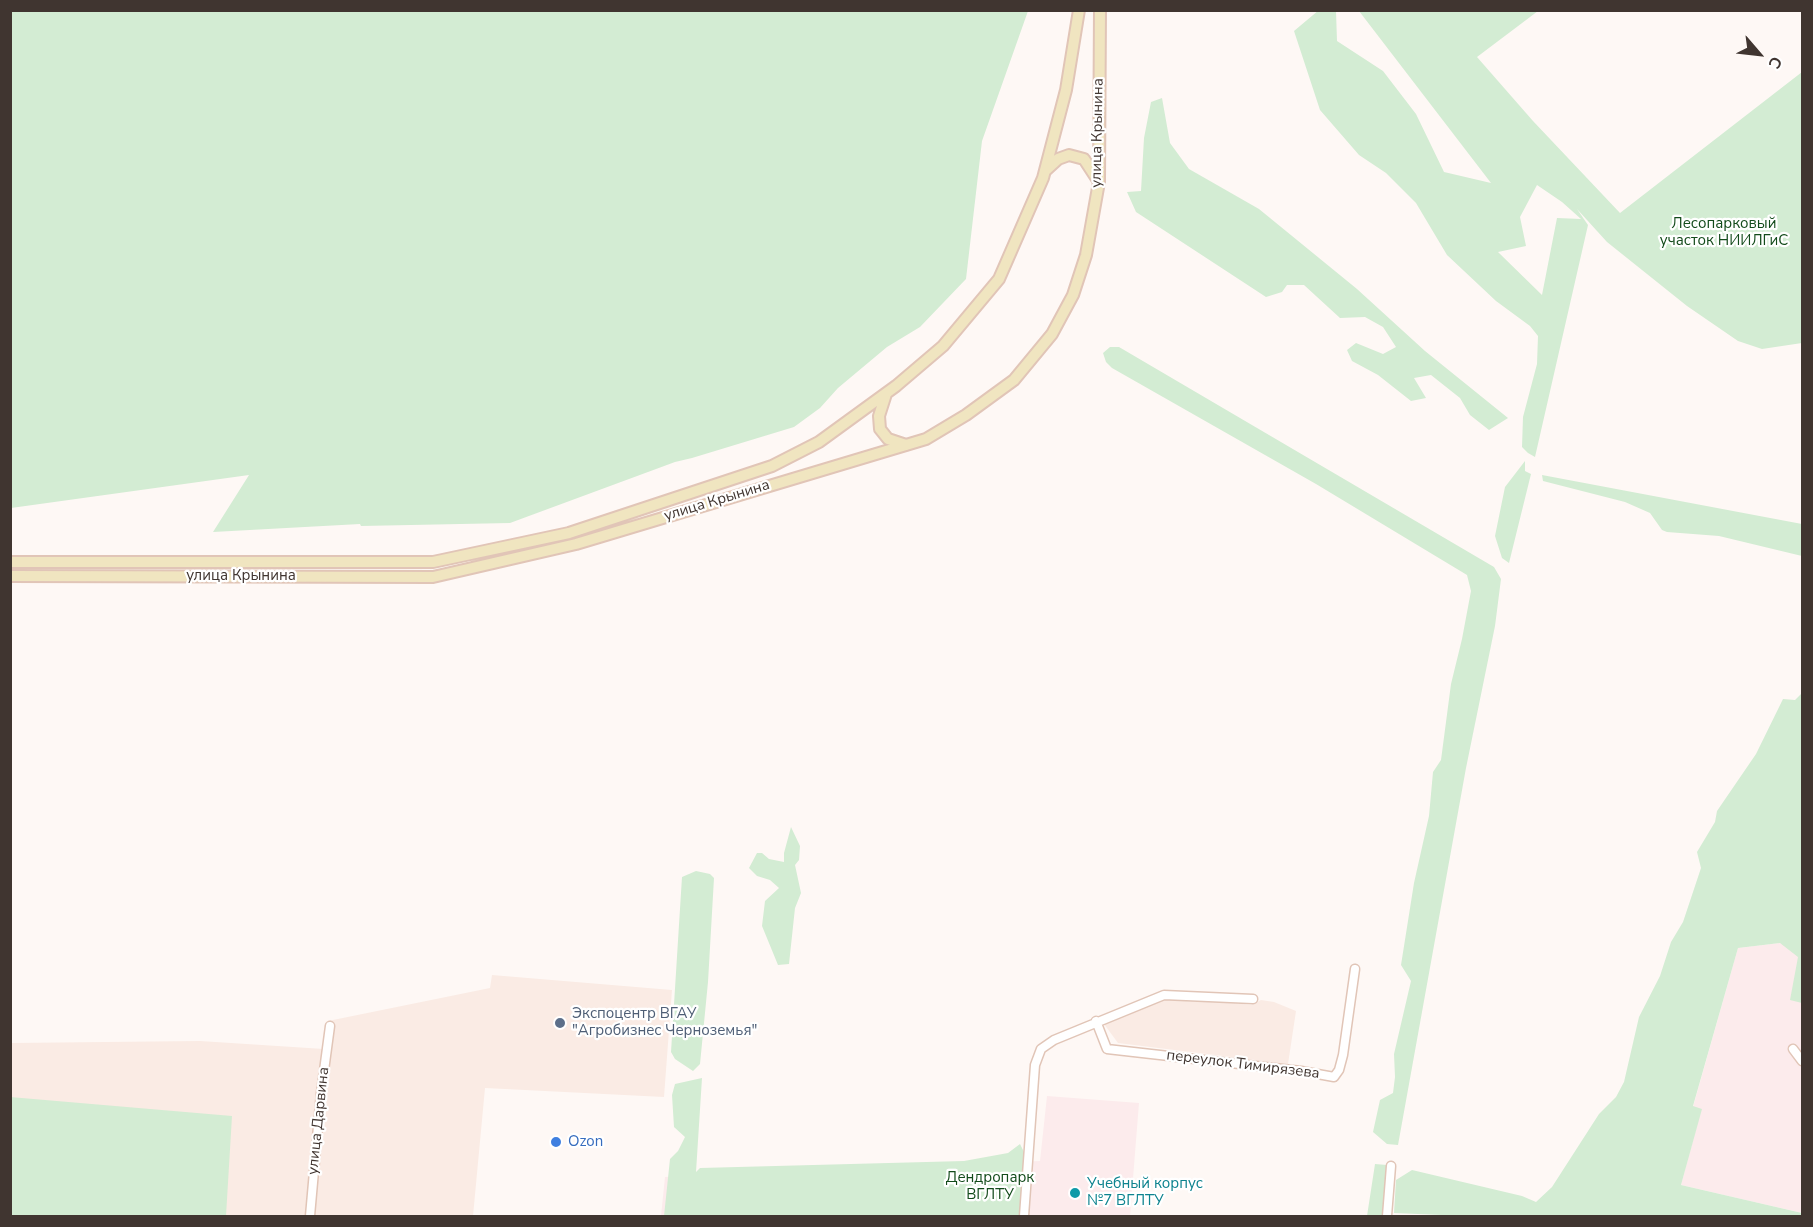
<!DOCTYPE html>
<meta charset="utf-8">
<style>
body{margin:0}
#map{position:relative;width:1813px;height:1227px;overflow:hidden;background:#fef8f5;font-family:"Nunito Sans",sans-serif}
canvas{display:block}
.frame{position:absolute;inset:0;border:12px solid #403530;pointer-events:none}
.north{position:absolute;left:1729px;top:24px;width:60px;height:60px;-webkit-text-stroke:4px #fff;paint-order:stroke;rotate:118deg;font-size:16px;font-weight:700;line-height:24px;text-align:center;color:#403530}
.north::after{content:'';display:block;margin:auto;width:21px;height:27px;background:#403530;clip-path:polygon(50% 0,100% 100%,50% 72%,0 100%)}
</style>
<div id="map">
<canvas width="1813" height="1227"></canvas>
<div class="frame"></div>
<div class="north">С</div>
</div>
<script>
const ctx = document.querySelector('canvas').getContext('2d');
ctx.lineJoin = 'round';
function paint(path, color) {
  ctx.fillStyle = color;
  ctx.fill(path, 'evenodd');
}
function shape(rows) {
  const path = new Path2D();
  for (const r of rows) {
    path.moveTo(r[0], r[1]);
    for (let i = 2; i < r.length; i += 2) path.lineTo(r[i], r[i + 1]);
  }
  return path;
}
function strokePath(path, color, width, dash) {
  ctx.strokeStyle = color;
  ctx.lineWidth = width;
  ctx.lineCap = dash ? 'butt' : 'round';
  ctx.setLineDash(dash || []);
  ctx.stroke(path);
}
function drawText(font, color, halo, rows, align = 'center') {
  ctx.font = font + ' "Nunito Sans",sans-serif';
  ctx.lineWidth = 4.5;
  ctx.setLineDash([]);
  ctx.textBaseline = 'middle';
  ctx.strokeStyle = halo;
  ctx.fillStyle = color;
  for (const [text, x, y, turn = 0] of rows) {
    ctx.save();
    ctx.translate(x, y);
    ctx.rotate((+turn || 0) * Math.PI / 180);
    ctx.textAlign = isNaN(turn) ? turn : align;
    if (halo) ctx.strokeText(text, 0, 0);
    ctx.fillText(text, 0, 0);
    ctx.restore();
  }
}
paint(shape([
 [492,975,672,990,664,1097,485,1088,473,1216,11,1216,11,1043,200,1041,324,1049,328,1021,490,988],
 [1163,999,1197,1002,1210,1000,1251,1005,1261,1000,1274,1002,1296,1011,1288,1064,1118,1043,1104,1024,1119,1015]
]), '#faebe4');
paint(shape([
 [1780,943,1802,948,1802,1213,1681,1185,1701,1110,1693,1107,1738,948],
 [1047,1096,1139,1103,1130,1216,661,1216,665,1177,1040,1161]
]), '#fcebec');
paint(shape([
 [1319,10,1336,11,1337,41,1383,71,1416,114,1444,172,1491,183,1359,11,1538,11,1477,57,1533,121,1620,213,1802,72,1802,343,1762,349,1738,341,1687,306,1607,242,1577,209,1588,225,1535,457,1528,453,1522,447,1523,417,1537,364,1538,336,1530,326,1496,301,1447,255,1416,203,1386,173,1359,155,1320,110,1294,31],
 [1537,185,1562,202,1581,219,1557,218,1542,295,1498,252,1526,246,1520,217],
 [10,11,11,10,1028,11,982,141,966,279,920,327,887,347,838,388,820,408,794,427,692,458,675,462,510,523,361,526,360,524,213,532,249,475,11,508],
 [1162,98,1170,143,1189,169,1259,209,1357,289,1425,351,1508,418,1489,430,1470,415,1460,398,1431,375,1414,378,1426,398,1411,401,1378,375,1352,361,1347,350,1356,343,1383,354,1396,347,1383,327,1365,317,1340,318,1304,285,1287,285,1282,292,1266,297,1136,212,1127,192,1141,191,1144,138,1151,102],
 [1110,347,1119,347,1494,567,1501,579,1495,626,1466,768,1398,1145,1387,1144,1373,1132,1380,1100,1393,1093,1395,1077,1394,1054,1411,981,1401,965,1414,883,1429,816,1433,772,1441,760,1451,684,1462,639,1471,591,1467,575,1316,484,1112,368,1106,362,1103,353],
 [1525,461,1525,471,1531,474,1509,563,1502,558,1495,536,1505,487],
 [1542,475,1802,524,1802,556,1719,536,1667,532,1662,530,1650,513,1625,502,1543,481],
 [1802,693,1802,1003,1790,1000,1798,957,1780,943,1738,948,1693,1106,1702,1109,1681,1185,1802,1213,1802,1216,1465,1216,1394,1213,1396,1180,1412,1170,1522,1196,1536,1202,1552,1187,1599,1114,1616,1097,1624,1082,1639,1017,1660,976,1671,942,1683,922,1701,868,1697,852,1715,822,1717,811,1756,754,1783,699,1795,700],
 [791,827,800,846,799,860,795,865,801,893,795,908,789,964,778,965,762,926,765,901,779,888,770,880,757,876,749,868,757,853,762,853,769,859,784,862,784,853],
 [696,871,710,874,714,878,708,982,700,1064,693,1071,675,1059,671,1052,682,877],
 [702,1078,696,1172,700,1168,964,1161,1008,1153,1020,1144,1026,1156,1019,1216,664,1216,670,1159,678,1151,685,1137,674,1127,672,1095,675,1084],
 [10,1097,232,1116,226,1216,11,1216],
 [1375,1164,1387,1165,1382,1216,1367,1216]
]), '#d3ecd3');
const street = shape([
 [1096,1021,1107,1049,1301,1071,1334,1077,1339,1070,1343,1055,1355,969],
 [1793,1049,1802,1061],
 [310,1216,321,1093,330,1026],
 [1024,1216,1035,1065,1041,1049,1054,1040,1164,995,1253,999],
 [1387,1216,1391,1166]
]);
const secondary = shape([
 [1046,170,1058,159,1069,155,1084,159,1099,182],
 [886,394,879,416,880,429,888,439,906,445],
 [10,562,433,562,569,533,772,466,819,442,896,386,943,346,999,279,1043,178,1066,90,1079,10],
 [10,576,433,577,576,544,926,439,966,415,1014,380,1052,334,1073,295,1086,255,1099,182,1100,10]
]);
strokePath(street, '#e1c5b7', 11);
strokePath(secondary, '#e1c5b7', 14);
strokePath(street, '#fff', 8);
strokePath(secondary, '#f0e5c0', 10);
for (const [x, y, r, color] of [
 [560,1023,6,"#5c6f8a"],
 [556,1142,6,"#3f7fe0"],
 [1075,1193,6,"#0f9aa8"]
]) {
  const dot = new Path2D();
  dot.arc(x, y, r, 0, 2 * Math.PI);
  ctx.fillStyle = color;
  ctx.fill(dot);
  strokePath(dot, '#fff', 2);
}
drawText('15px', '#403530', '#fff', [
 ["улица Крынина",1098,133,-89],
 ["улица Крынина",717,501,-17],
 ["улица Крынина",241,576],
 ["переулок Тимирязева",1243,1065,7],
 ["улица Дарвина",319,1121,-84]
]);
drawText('15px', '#134b1b', '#fff', [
 ["Лесопарковый",1724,224],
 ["участок НИИЛГиС",1724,241],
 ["Дендропарк",990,1178],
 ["ВГЛТУ",990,1195]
]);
drawText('15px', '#4e5e75', '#fff', [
 ["Экспоцентр ВГАУ",572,1014],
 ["\"Агробизнес Черноземья\"",572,1031]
], 'left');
drawText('15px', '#366cbe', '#fff', [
 ["Ozon",568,1142]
], 'left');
drawText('15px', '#0d838f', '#fff', [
 ["Учебный корпус",1087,1184],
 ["№7 ВГЛТУ",1087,1201]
], 'left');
</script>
